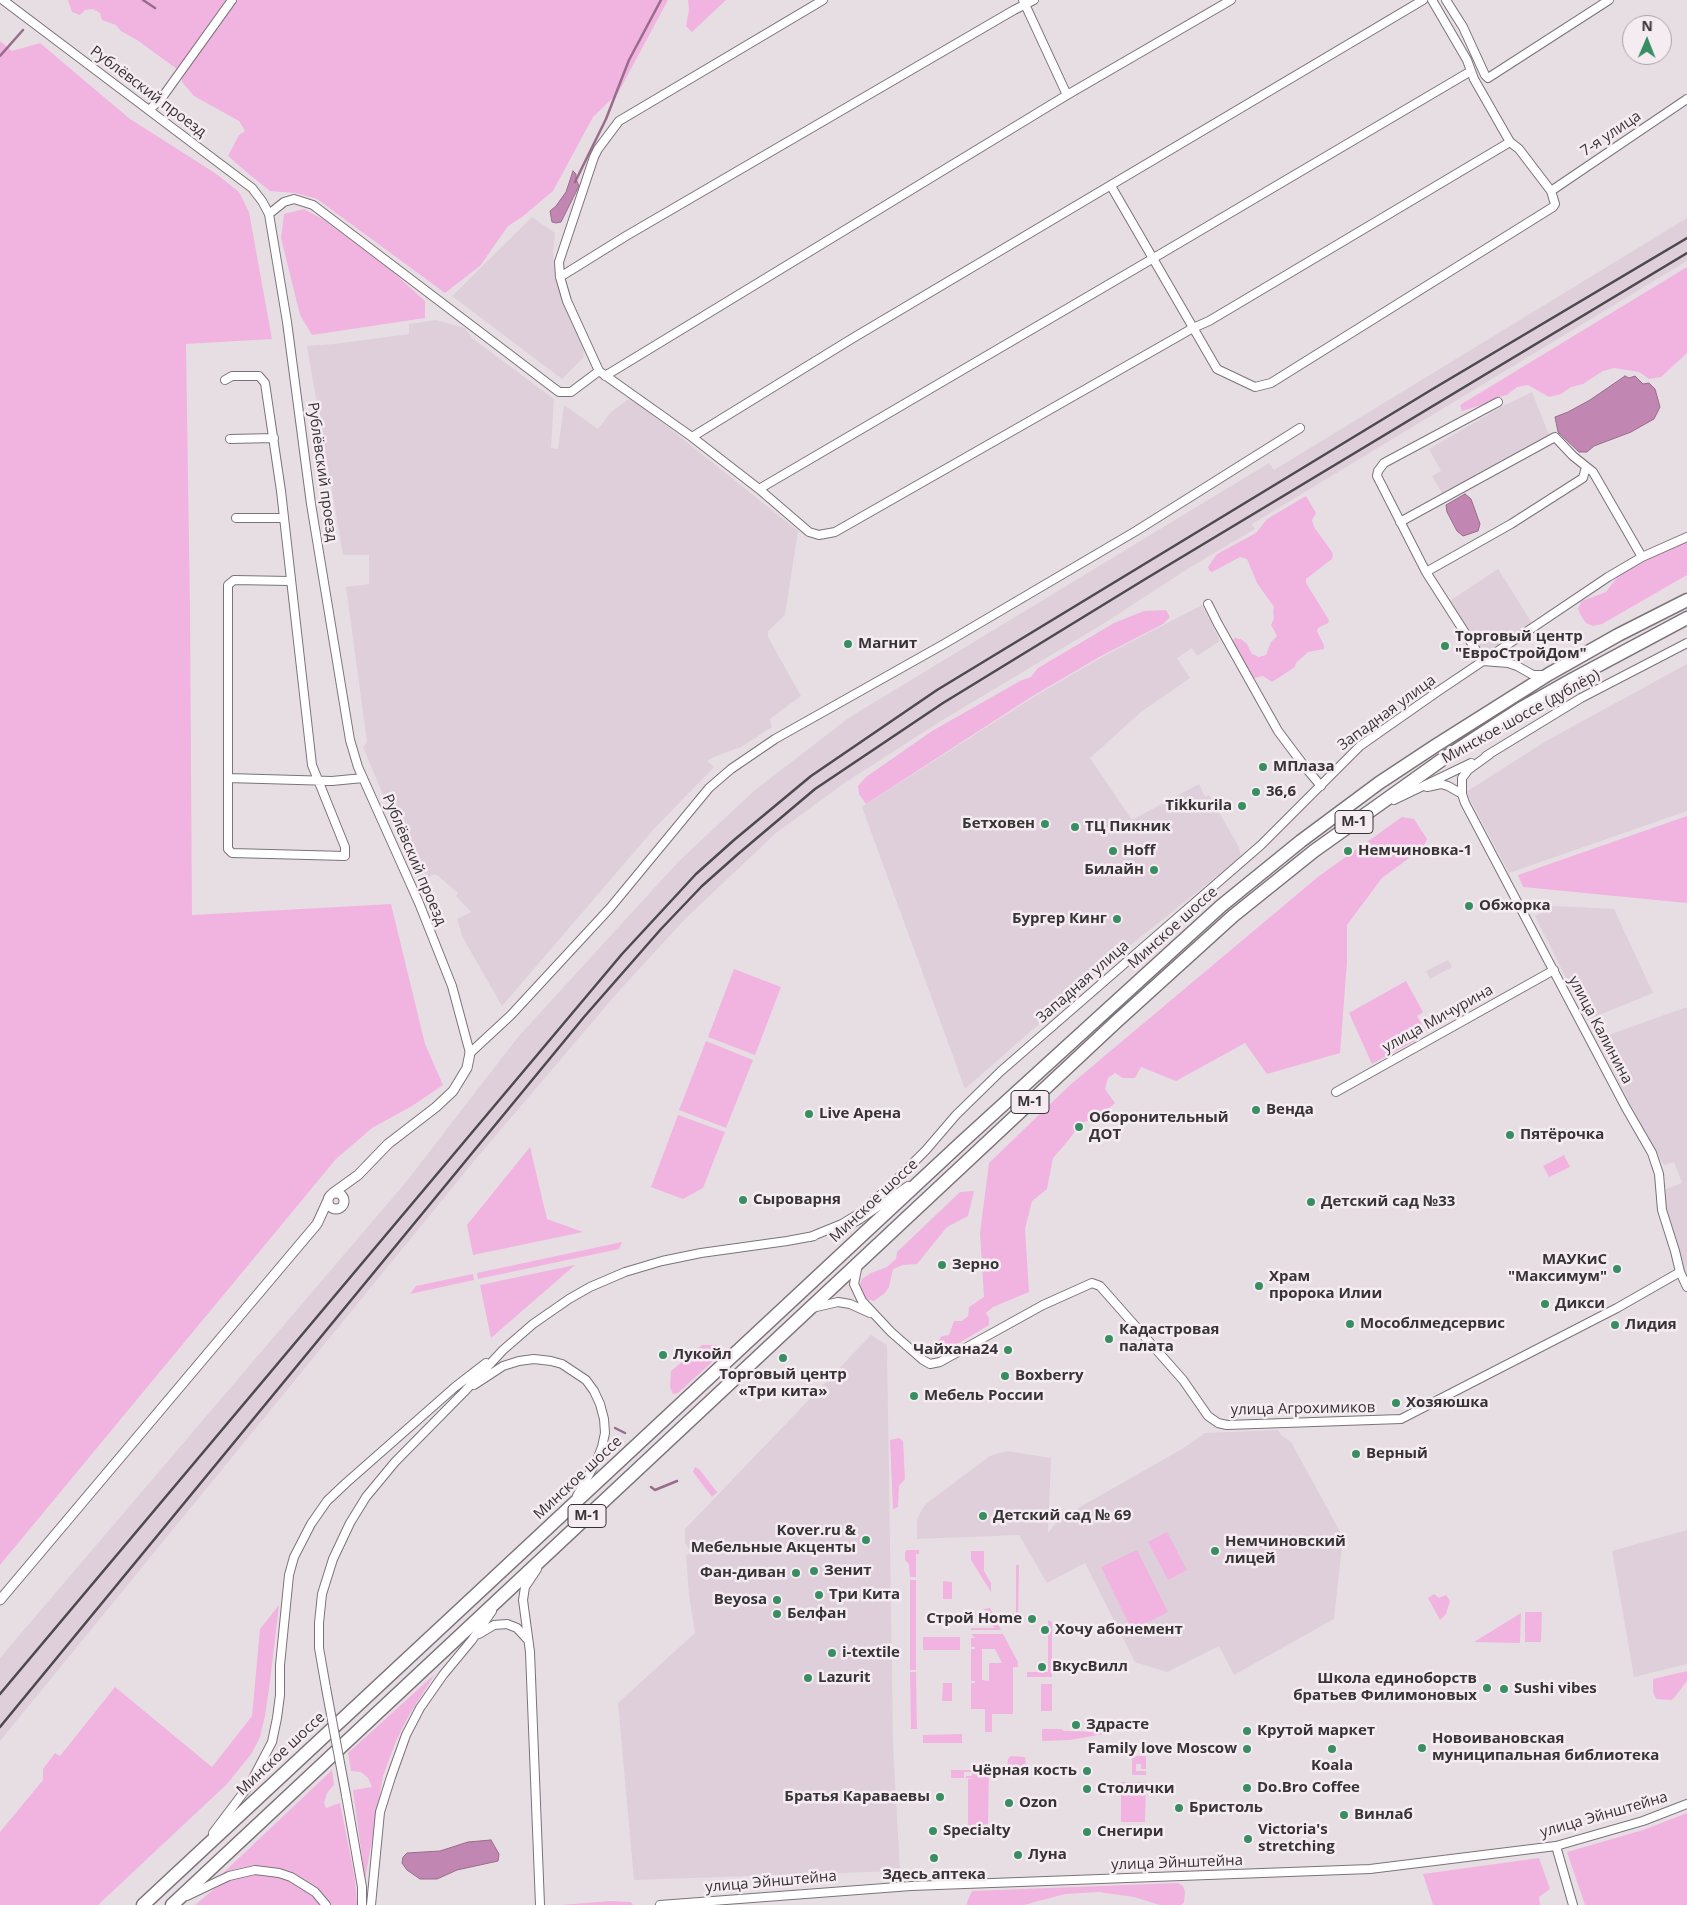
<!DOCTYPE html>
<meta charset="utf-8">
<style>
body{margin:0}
#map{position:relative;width:1687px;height:1905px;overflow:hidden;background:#e7dee4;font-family:"Open Sans",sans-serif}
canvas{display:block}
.north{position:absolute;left:1622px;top:15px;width:50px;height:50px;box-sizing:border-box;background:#f5ecf2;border:1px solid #a9a2a7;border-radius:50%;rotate:1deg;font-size:14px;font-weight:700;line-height:20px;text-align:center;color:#373336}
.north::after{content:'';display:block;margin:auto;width:18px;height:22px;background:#398e61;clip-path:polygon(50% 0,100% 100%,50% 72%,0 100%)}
</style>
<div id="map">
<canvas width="1687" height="1905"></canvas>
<div class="north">N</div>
</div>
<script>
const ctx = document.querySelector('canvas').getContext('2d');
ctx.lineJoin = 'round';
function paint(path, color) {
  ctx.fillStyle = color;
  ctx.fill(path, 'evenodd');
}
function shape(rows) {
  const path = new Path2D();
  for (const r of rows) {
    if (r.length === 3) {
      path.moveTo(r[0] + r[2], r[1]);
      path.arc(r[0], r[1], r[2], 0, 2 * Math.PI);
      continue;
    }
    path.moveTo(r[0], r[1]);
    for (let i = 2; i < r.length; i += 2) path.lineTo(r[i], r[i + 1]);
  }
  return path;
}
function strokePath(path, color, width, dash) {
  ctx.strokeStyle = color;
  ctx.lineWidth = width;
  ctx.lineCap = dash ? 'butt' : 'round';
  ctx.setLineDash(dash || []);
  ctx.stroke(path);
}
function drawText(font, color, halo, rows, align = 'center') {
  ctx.font = font + ' "Open Sans",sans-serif';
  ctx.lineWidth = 5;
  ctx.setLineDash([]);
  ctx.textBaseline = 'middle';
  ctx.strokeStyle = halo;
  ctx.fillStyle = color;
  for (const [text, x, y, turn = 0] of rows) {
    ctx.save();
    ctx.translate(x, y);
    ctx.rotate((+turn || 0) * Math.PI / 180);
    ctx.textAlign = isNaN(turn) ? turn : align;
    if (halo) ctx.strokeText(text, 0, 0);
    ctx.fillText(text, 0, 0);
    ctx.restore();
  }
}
paint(shape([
 [532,217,555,233,553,252,555,275,584,351,583,358,562,379,452,296],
 [1687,218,1687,261,1252,524,1255,529,1189,568,1103,624,941,721,843,784,776,833,685,919,618,992,475,1160,0,1741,0,1658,406,1182,518,1037,679,861,755,790,850,717,1269,463,1274,470],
 [436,320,465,328,472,338,554,399,551,448,558,449,564,405,598,429,611,412,627,400,631,399,668,427,798,531,785,615,768,631,768,637,801,696,770,719,772,727,741,747,716,756,707,761,714,767,654,829,502,1006,463,938,457,919,471,912,456,896,458,893,437,875,435,874,419,881,363,747,367,742,346,587,369,584,369,555,343,555,307,346,334,344,409,334,409,324],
 [1532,392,1549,435,1443,495,1432,476,1441,471,1429,449,1501,407],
 [1498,569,1532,623,1482,655,1448,602],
 [1202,605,1220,641,1197,656,1192,648,1177,658,1190,678,1141,712,1090,758,1132,820,1199,784,1205,797,1209,795,1239,847,1241,857,1113,959,965,1089,862,807,1032,698,1102,657],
 [1687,664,1687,811,1509,873,1466,792,1546,741],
 [1552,906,1614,909,1653,993,1587,1020,1535,916],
 [1448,960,1452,967,1430,979,1426,971],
 [1687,1007,1687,1284,1661,1191,1682,1183,1674,1162,1664,1165,1646,1136,1597,1039],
 [871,1335,887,1345,893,1744,900,1871,634,1880,618,1703,695,1633,689,1595,686,1556,691,1552,685,1543,685,1529],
 [1278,1430,1281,1435,1291,1442,1343,1537,1334,1619,1234,1675,1219,1646,1167,1672,1135,1662,1085,1563,1047,1583,1019,1535,917,1539,917,1520,922,1509,926,1504,990,1456,1007,1451,1051,1458,1048,1533,1059,1519,1182,1449,1205,1433],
 [1687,1530,1687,1664,1634,1677,1612,1551]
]), '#dfcfda');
paint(shape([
 [68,0,668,0,618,93,593,117,553,191,522,217,508,226,480,266,445,293,317,199,295,193,270,191,250,175,228,156,239,135,245,131,239,121,194,96,182,82,181,72,137,40,121,31,116,25,102,20,100,13,93,9,85,10,80,15,72,12],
 [688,0,726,0,692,32,686,26,689,10],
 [0,41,12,51,40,43,130,119,215,173,239,192,249,212,272,339,186,344,190,609,192,915,391,904,425,1044,443,1085,412,1106,372,1128,336,1159,0,1565],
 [304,209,324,220,393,272,425,301,425,318,312,335,300,315,281,238,284,214],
 [1687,267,1687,353,1661,377,1649,379,1639,372,1614,368,1603,371,1583,384,1571,387,1561,394,1549,397,1528,385,1517,387,1507,395,1496,398,1485,404,1462,411,1460,405],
 [1306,496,1316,513,1312,520,1314,527,1332,552,1333,555,1332,559,1306,579,1306,583,1329,620,1328,623,1318,628,1317,631,1324,645,1324,649,1308,652,1296,663,1295,667,1272,682,1263,676,1255,678,1252,677,1239,653,1233,642,1234,638,1241,639,1247,644,1252,654,1259,657,1266,655,1271,642,1277,636,1271,625,1274,618,1273,611,1274,607,1257,583,1247,559,1240,557,1212,572,1209,570,1208,567,1217,554,1256,533,1267,519],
 [1687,541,1687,575,1602,624,1593,626,1586,623,1581,616,1578,608,1582,601,1606,592,1618,576,1645,559],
 [1166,610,1170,617,1163,624,1101,656,1031,697,866,804,859,794,858,786,866,777,932,731,1020,681,1031,677,1038,668,1114,623,1144,611],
 [1687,816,1687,903,1523,887,1518,875],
 [1402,817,1414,819,1427,839,1423,848,1382,878,1347,925,1347,962,1340,1053,1267,1074,1245,1043,1176,1081,1141,1067,1135,1078,1123,1078,1115,1073,1108,1078,1105,1089,1115,1103,1100,1117,1081,1123,1067,1142,1053,1158,1047,1189,1032,1201,1025,1229,1029,1292,993,1307,986,1313,989,1318,989,1325,946,1351,941,1348,938,1341,942,1336,949,1335,954,1321,962,1321,968,1316,969,1307,984,1297,980,1233,989,1163,1070,1085,1319,876],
 [734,969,781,987,755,1055,708,1037],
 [1406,981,1423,1012,1417,1016,1422,1025,1420,1038,1372,1064,1349,1013],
 [706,1041,753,1060,726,1128,679,1110],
 [678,1115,725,1132,703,1188,683,1199,651,1187],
 [530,1147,547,1219,583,1232,473,1255,467,1225],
 [1564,1155,1570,1167,1549,1177,1543,1166],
 [974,1191,968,1216,947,1227,917,1264,903,1265,893,1269,889,1287,885,1293,874,1301,866,1299,859,1287,862,1279,871,1273,887,1267,896,1259,897,1252,960,1192],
 [622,1242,619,1249,478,1279,477,1273],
 [575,1265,491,1338,480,1285],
 [473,1274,474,1280,410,1294,416,1286],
 [702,1345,717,1345,722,1353,678,1393,673,1394,670,1387,671,1371],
 [899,1438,903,1441,905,1479,899,1486,898,1507,893,1509,890,1440],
 [695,1467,699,1469,717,1492,712,1497,693,1472],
 [1167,1532,1187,1570,1168,1580,1148,1542],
 [907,1550,919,1550,919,1554,916,1554,916,1577,910,1577,909,1564,905,1560,905,1552],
 [1137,1550,1168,1612,1132,1630,1101,1567],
 [971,1551,984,1551,984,1571,991,1583,991,1592,971,1560],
 [1016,1565,1019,1565,1018,1625,1006,1625,1002,1617,1002,1613,1016,1613],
 [910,1580,916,1580,916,1670,910,1670],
 [943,1581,952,1582,952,1599,943,1599],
 [1434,1594,1439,1598,1446,1595,1450,1601,1446,1614,1440,1620,1428,1598],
 [279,1605,270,1682,265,1716,260,1737,252,1753,227,1784,98,1905,0,1905,0,1832,43,1780,43,1769,55,1753,60,1756,115,1687,212,1767,252,1716,260,1629],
 [990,1608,1001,1630,971,1630,971,1628,994,1628,984,1609],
 [1525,1612,1542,1612,1541,1642,1525,1642],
 [1521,1613,1520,1643,1474,1642],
 [1048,1620,1052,1622,1052,1677,1027,1677,1027,1672,1048,1672],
 [971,1634,1003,1634,1018,1662,1018,1667,1013,1667,1013,1714,992,1714,992,1732,985,1732,985,1709,971,1709,971,1683,975,1683,975,1681,971,1681,971,1649,975,1649,975,1647,971,1647,971,1638,975,1638],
 [982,1649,995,1649,1002,1663,989,1663,989,1681,982,1680],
 [923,1637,960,1637,960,1650,923,1650],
 [1687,1671,1687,1681,1674,1698,1671,1700,1656,1699,1653,1692,1653,1679],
 [910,1672,916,1672,917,1729,911,1729],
 [435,1674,409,1715,396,1741,383,1776,365,1880,353,1790,372,1787,368,1778,361,1772,351,1771,348,1753],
 [943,1683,952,1683,952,1701,942,1701],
 [1041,1684,1052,1684,1052,1711,1041,1711],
 [1042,1729,1061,1729,1064,1731,1109,1732,1109,1733,1070,1740,1042,1741],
 [962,1734,962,1743,923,1743,923,1735],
 [1011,1756,1025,1757,1026,1768,1007,1768,1008,1759],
 [1132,1756,1146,1756,1146,1769,1141,1769,1141,1764,1136,1764,1136,1771,1146,1771,1146,1775,1132,1775],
 [332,1770,334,1785,327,1793,324,1803,326,1808,340,1803,355,1879,357,1905,331,1905,323,1894,311,1884,289,1871,269,1867,251,1866,236,1869,221,1875],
 [951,1770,989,1770,988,1825,968,1825,968,1779,975,1779,966,1778,966,1776,972,1776,972,1772,964,1772,964,1778,951,1778],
 [1121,1782,1146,1782,1145,1822,1121,1822],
 [1687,1813,1687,1905,1585,1905,1567,1852,1643,1830],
 [1539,1858,1550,1889,1539,1897,1540,1905,1433,1905,1423,1874],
 [261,1874,279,1877,294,1883,309,1893,321,1905,195,1905,214,1889,229,1881,241,1876],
 [1178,1883,1183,1886,1185,1892,1184,1902,1181,1905,1160,1905,1134,1897,1099,1892,1065,1894,1024,1905,967,1905,967,1902,972,1891],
 [610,1901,631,1902,633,1905,561,1905]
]), '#f1b4e0');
const water = shape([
 [573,171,576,174,576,179,579,186,561,222,556,223,552,222,550,211,556,206,566,192,573,171],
 [1625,376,1629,378,1635,376,1643,384,1649,383,1655,389,1660,407,1654,419,1631,432,1594,446,1587,452,1579,452,1558,432,1555,417,1568,412,1590,400,1625,376],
 [1465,494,1471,499,1480,524,1478,531,1463,536,1457,531,1447,512,1446,505,1465,494],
 [491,1840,499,1854,498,1861,457,1870,437,1879,420,1879,407,1870,402,1863,403,1857,407,1853,440,1851,468,1842,491,1840]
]);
paint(water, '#c186b1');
strokePath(water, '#986d8c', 1);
strokePath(shape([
 [143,0,155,8],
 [0,56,23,30],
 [575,182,606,119,629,60,661,0],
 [615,1428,625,1433],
 [651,1487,655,1490,677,1481]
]), '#986d8c', 2.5);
const minor = shape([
 [3,0,252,188,262,201,269,214,287,322,311,504,350,740,358,767,419,903,452,986,470,1053],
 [823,0,619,121,598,149,594,157,559,262,560,277,567,301,599,371,692,437,759,489,809,532,819,535,835,532,1193,328,1209,321,1510,142],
 [1023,0,1067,95],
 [1446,0,1463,27,1485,75,1488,78,1609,0],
 [150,109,161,99,232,0],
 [1111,186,1217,369,1255,387,1271,383,1553,207,1555,204,1551,191,1519,149,1510,142,1474,79,1467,60,1432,0],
 [1551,191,1687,99],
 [269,214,284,202,294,199,313,205,559,392,571,392,599,371],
 [560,277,626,236,1014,10,1034,0],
 [605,376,1067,95,1231,0],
 [225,380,232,376,259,376,265,383,281,491,312,765,345,847,345,856,232,853,228,849,228,585,234,580,290,581],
 [692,437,853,338,1423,0],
 [230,439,274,438],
 [759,489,1152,259,1471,71],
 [236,518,283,518],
 [1400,522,1555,437,1573,456,1593,472,1642,557],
 [1426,572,1511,524,1583,478,1586,467],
 [1208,604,1218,624,1278,731,1305,767,1321,786],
 [1483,661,1426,572,1377,476,1378,471,1384,463,1498,402],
 [1483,661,1508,663,1517,666,1533,675,1545,675],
 [1490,754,1468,770,1462,778,1462,794,1465,803,1626,1108,1652,1153,1659,1174,1662,1210,1675,1251,1680,1272,1687,1287],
 [1486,756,1581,698,1687,643],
 [228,778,332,781,363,778],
 [1427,787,1441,784,1448,786,1462,794],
 [1394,800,1471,763],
 [470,1053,511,1015,610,908,709,788,731,769,775,739,944,644,1136,531,1300,428],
 [1336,1092,1554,970],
 [849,1225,860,1219,908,1186],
 [810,1237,842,1224,860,1213,885,1191,926,1150,956,1115,1001,1071,1261,845,1360,746,1437,692,1608,577,1642,557,1687,537],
 [858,1264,854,1284,862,1301,891,1332,923,1360,930,1364,940,1362,1043,1305,1092,1283,1100,1286,1183,1380,1208,1416,1218,1423,1227,1425,1401,1419,1617,1308,1680,1272],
 [812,1308,838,1302,850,1304,870,1313],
 [474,1385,503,1366,519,1361,534,1359,551,1361,562,1364,586,1380,594,1391,600,1404,604,1419,605,1433,602,1447,597,1460,577,1496],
 [537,1569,525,1587,523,1600,530,1652,540,1905],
 [479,1634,494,1625,507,1624,517,1628,528,1640],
 [326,1688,319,1648,319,1623,322,1594,333,1559,350,1523,366,1497,395,1462,464,1392,503,1350,533,1324,569,1299,590,1287,625,1272,662,1261,701,1253,787,1241,814,1236],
 [346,1795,362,1887,362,1905],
 [213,1833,250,1784,272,1742,277,1718,280,1695,280,1665,289,1575,294,1557,311,1524,327,1501,346,1483,455,1387,486,1363],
 [1556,1846,1573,1905],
 [187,1896,229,1876,255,1870,279,1873,291,1877,315,1892,326,1905],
 [371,1905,380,1812,391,1777,406,1735,420,1708,443,1675,472,1640,492,1611],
 [660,1905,911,1886,1370,1869,1556,1846,1643,1821,1687,1804]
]);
const tertiary = shape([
 [336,1201,8],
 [333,1193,358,1175,388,1144,436,1107,453,1091,467,1068,470,1053],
 [0,1600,317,1224,328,1200]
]);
const trunk = shape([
 [143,1905,961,1143,1221,906,1301,841,1379,783,1435,746,1549,674,1618,635,1687,600],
 [172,1905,1116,1022,1233,916,1314,851,1443,759,1520,709,1573,679,1687,618]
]);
strokePath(minor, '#7b7379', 10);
strokePath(tertiary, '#7b7379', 11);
strokePath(trunk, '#7b7379', 15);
strokePath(minor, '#fff', 8);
strokePath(tertiary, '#fff', 9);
strokePath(trunk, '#fff', 12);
strokePath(shape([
 [0,1694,622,954,696,874,734,840,811,776,937,690,1431,390,1687,238],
 [0,1727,584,1017,661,929,702,886,738,854,815,789,943,703,1147,578,1687,253]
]), '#4e494c', 2.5);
const minorBridge = shape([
 [326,1688,346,1795]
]);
strokePath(minorBridge, '#7b7379', 10, []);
strokePath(minorBridge, '#fff', 8);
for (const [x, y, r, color] of [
 [848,644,5,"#398e61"],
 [1445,646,5,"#398e61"],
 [1263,767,5,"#398e61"],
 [1256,792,5,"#398e61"],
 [1242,806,5,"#398e61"],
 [1045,824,5,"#398e61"],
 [1075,827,5,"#398e61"],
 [1113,851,5,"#398e61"],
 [1348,851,5,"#398e61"],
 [1154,870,5,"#398e61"],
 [1469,906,5,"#398e61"],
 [1117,919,5,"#398e61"],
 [1256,1110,5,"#398e61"],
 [809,1114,5,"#398e61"],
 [1079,1127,5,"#398e61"],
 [1510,1135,5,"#398e61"],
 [743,1200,5,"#398e61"],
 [1311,1202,5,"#398e61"],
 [942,1265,5,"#398e61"],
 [1617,1269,5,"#398e61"],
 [1259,1286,5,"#398e61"],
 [1545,1304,5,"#398e61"],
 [1350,1324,5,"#398e61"],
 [1615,1325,5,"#398e61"],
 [1109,1339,5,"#398e61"],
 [1008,1350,5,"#398e61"],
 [663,1355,5,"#398e61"],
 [783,1358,5,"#398e61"],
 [1005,1376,5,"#398e61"],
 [914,1396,5,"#398e61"],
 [1396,1403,5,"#398e61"],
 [1356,1454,5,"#398e61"],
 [983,1516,5,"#398e61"],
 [866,1540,5,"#398e61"],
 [1215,1551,5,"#398e61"],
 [814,1571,5,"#398e61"],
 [796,1573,5,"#398e61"],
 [819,1595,5,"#398e61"],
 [777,1600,5,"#398e61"],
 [777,1614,5,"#398e61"],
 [1032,1619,5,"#398e61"],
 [1045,1630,5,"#398e61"],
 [832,1653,5,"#398e61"],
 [1042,1667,5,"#398e61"],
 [808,1678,5,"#398e61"],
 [1487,1688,5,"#398e61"],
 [1504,1689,5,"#398e61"],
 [1076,1725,5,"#398e61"],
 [1247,1731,5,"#398e61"],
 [1422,1748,5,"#398e61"],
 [1247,1749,5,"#398e61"],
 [1332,1749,5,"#398e61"],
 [1087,1771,5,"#398e61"],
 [1247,1788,5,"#398e61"],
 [1087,1789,5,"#398e61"],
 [940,1797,5,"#398e61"],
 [1009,1803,5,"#398e61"],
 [1179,1808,5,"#398e61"],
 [1344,1815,5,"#398e61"],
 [933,1831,5,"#398e61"],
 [1087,1832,5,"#398e61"],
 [1248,1839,5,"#398e61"],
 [1018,1855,5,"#398e61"],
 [934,1858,5,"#398e61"]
]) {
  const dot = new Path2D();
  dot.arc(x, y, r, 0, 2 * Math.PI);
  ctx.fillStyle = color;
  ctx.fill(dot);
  strokePath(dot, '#f5ecf2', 2);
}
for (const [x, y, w] of [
 [1354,822,38],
 [1030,1102,38],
 [587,1516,38]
]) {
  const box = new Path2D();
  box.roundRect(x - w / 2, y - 11.5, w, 23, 4);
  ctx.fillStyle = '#f5ecf2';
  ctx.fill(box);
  strokePath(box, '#373336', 1);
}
drawText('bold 14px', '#373336', null, [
 ["М-1",1354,822],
 ["М-1",1030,1102],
 ["М-1",587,1516]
]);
drawText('15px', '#373336', '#f5ecf2', [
 ["Рублёвский проезд",148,92,37],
 ["7-я улица",1611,134,-34],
 ["Рублёвский проезд",322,472,82],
 ["Западная улица",1387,713,-36],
 ["Минское шоссе (дублёр)",1521,717,-29],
 ["Рублёвский проезд",414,860,67],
 ["Минское шоссе",1173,928,-42],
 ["Западная улица",1083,982,-41],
 ["улица Мичурина",1438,1019,-29],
 ["улица Калинина",1600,1030,62],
 ["Минское шоссе",874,1201,-43],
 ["улица Агрохимиков",1303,1409,-1],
 ["Минское шоссе",578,1478,-43],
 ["Минское шоссе",281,1754,-43],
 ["улица Эйнштейна",1604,1815,-16],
 ["улица Эйнштейна",1177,1863,-2],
 ["улица Эйнштейна",771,1882,-5]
]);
drawText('bold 15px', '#373336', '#f5ecf2', [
 ["Торговый центр",1455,637],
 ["\"ЕвроСтройДом\"",1455,654],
 ["Магнит",858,644],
 ["МПлаза",1273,767],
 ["36,6",1266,792],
 ["Tikkurila",1232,806,"right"],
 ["Бетховен",1035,824,"right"],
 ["ТЦ Пикник",1085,827],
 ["Hoff",1123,851],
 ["Немчиновка-1",1358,851],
 ["Билайн",1144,870,"right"],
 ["Обжорка",1479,906],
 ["Бургер Кинг",1107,919,"right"],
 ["Венда",1266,1110],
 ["Live Арена",819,1114],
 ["Оборонительный",1089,1118],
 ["ДОТ",1089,1135],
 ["Пятёрочка",1520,1135],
 ["Сыроварня",753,1200],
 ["Детский сад №33",1321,1202],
 ["МАУКиС",1607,1260,"right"],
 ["\"Максимум\"",1607,1277,"right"],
 ["Зерно",952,1265],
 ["Храм",1269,1277],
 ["пророка Илии",1269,1294],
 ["Дикси",1555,1304],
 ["Мособлмедсервис",1360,1324],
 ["Лидия",1625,1325],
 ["Кадастровая",1119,1330],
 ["палата",1119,1347],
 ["Чайхана24",998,1350,"right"],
 ["Лукойл",673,1355],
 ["Торговый центр",783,1375,"center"],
 ["«Три кита»",783,1392,"center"],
 ["Boxberry",1015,1376],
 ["Мебель России",924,1396],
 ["Хозяюшка",1406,1403],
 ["Верный",1366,1454],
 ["Детский сад № 69",993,1516],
 ["Kover.ru &",856,1531,"right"],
 ["Мебельные Акценты",856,1548,"right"],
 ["Немчиновский",1225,1542],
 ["лицей",1225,1559],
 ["Зенит",824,1571],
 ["Фан-диван",786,1573,"right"],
 ["Три Кита",829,1595],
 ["Beyosa",767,1600,"right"],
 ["Белфан",787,1614],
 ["Строй Home",1022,1619,"right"],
 ["Хочу абонемент",1055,1630],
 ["i-textile",842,1653],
 ["ВкусВилл",1052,1667],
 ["Lazurit",818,1678],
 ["Школа единоборств",1477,1679,"right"],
 ["братьев Филимоновых",1477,1696,"right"],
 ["Sushi vibes",1514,1689],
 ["Здрасте",1086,1725],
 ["Крутой маркет",1257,1731],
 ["Новоивановская",1432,1739],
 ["муниципальная библиотека",1432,1756],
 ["Family love Moscow",1237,1749,"right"],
 ["Koala",1332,1766,"center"],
 ["Чёрная кость",1077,1771,"right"],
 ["Do.Bro Coffee",1257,1788],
 ["Столички",1097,1789],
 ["Братья Караваевы",930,1797,"right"],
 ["Ozon",1019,1803],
 ["Бристоль",1189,1808],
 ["Винлаб",1354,1815],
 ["Victoria's",1258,1830],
 ["stretching",1258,1847],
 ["Specialty",943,1831],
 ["Снегири",1097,1832],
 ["Луна",1028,1855],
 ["Здесь аптека",934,1875,"center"]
], 'left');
</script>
